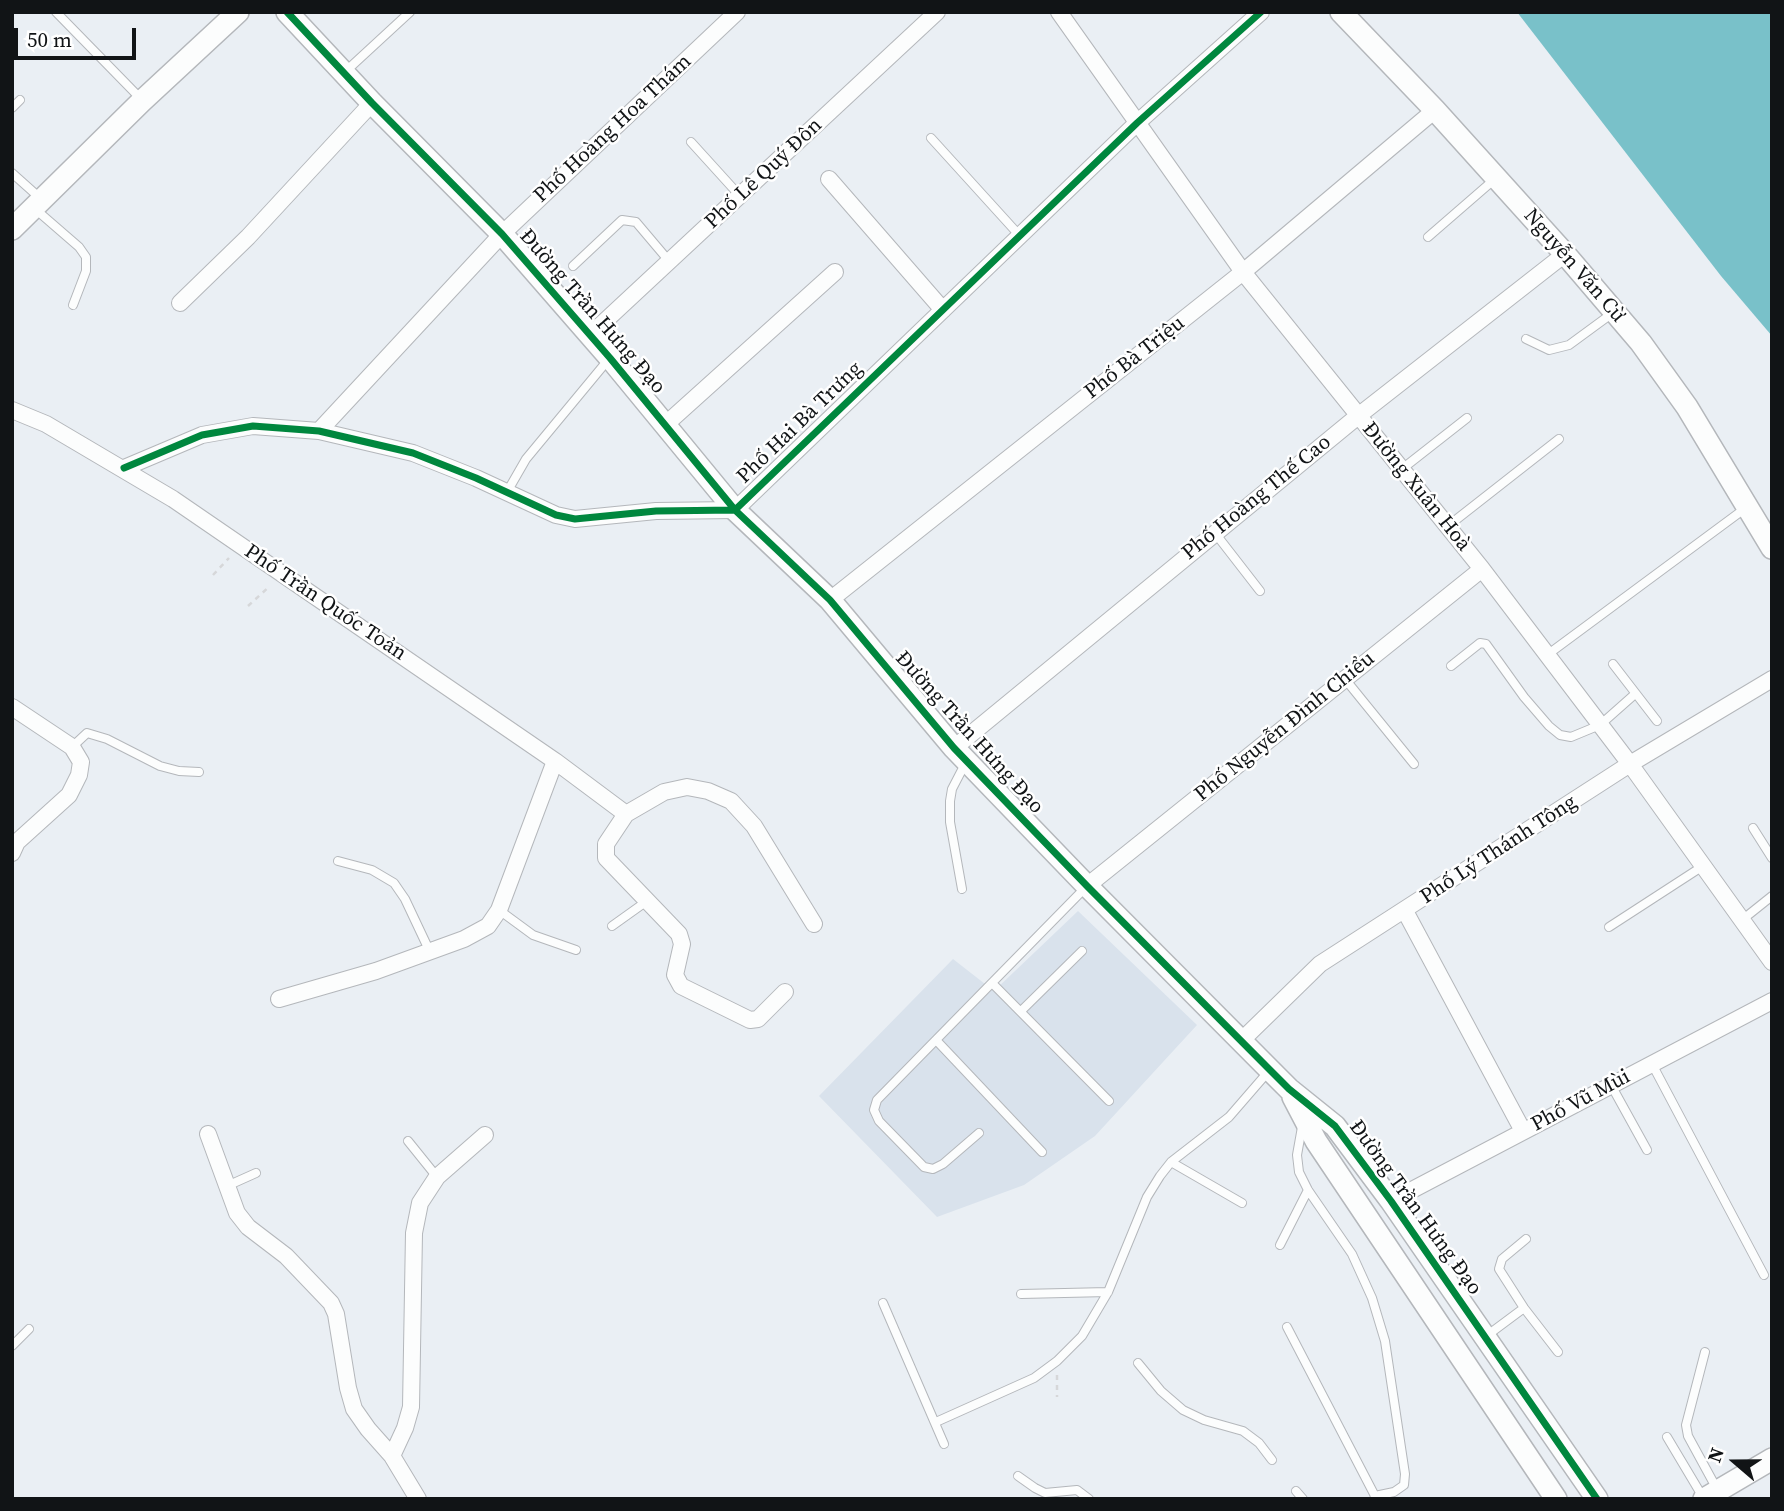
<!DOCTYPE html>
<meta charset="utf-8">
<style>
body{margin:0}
#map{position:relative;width:1784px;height:1511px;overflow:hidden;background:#eaeff4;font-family:"Source Serif 4",serif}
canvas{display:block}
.frame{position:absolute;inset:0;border:14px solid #111416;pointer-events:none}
.north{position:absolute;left:1700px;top:1427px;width:70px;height:70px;-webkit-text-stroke:5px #fff;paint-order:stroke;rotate:290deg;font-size:19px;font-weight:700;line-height:28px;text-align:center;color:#111416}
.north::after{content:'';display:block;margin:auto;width:24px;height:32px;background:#111416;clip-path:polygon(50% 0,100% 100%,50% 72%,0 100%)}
.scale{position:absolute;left:14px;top:28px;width:122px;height:32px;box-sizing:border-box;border:4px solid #111416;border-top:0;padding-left:9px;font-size:21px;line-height:24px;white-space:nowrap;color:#111416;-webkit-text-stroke:5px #fff;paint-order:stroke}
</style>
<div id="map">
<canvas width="1784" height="1511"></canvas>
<div class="frame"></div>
<div class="north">N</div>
<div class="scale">50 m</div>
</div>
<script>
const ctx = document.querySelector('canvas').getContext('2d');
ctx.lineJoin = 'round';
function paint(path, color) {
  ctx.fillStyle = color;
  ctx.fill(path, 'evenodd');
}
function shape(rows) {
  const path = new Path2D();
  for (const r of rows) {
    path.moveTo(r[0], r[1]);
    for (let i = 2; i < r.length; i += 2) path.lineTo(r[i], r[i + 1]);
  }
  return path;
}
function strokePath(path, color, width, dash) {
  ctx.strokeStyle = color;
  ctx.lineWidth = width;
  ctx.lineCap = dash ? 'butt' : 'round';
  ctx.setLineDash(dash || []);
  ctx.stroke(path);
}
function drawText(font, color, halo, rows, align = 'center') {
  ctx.font = font + ' "Source Serif 4",serif';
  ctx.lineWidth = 5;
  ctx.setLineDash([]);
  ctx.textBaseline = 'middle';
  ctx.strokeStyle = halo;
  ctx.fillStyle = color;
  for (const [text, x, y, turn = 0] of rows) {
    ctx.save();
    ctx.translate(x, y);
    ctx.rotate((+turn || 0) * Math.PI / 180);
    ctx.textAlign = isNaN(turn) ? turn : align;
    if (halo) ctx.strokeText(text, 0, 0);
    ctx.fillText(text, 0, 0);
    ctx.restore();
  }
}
paint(shape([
 [1078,911,1197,1025,1095,1136,1024,1185,937,1217,819,1096,953,959,994,991]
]), '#d9e2ec');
paint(shape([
 [1517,12,1772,12,1772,336,1721,276]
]), '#79c1c9');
const lane = shape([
 [56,12,142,100],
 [346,71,410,12],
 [12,108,20,100],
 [931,138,1020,236],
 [691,142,740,196],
 [12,173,40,198],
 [34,208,79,247,86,257,86,271,73,305],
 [1428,237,1496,178],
 [573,266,622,220,636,222,669,261],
 [1526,339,1549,350,1569,345,1614,312],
 [1402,469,1467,418],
 [507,492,526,459,608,360],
 [1448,526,1559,439],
 [1215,533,1260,591],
 [1547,655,1747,507],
 [1613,664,1657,721],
 [1451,666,1480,643,1486,644,1524,697,1549,726,1560,735,1571,737,1600,725,1635,694],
 [1345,679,1414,764],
 [72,747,87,733,107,739,160,766,179,771,199,772],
 [1753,828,1772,858],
 [338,861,372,870,394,883,405,899,430,952],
 [962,889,950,822,950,801,952,789,965,764],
 [499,910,533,935,576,950],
 [1742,920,1772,896],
 [612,926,647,901],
 [1609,927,1703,866],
 [992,983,1109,1101],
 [1021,1011,1082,951],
 [936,1040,1042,1152],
 [1652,1064,1764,1275],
 [1611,1085,1647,1150],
 [1302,1127,1297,1155,1299,1172,1308,1190,1352,1254,1372,1298,1385,1341,1405,1474,1404,1485,1394,1492,1375,1496],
 [979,1133,943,1164,933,1169,924,1167,879,1121,874,1110,877,1100,1085,888],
 [408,1141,437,1177],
 [1171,1162,1242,1203],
 [227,1186,256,1173],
 [1526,1239,1502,1259,1499,1269,1524,1308,1558,1352],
 [1280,1245,1308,1190],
 [1021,1294,1108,1292],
 [883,1303,944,1444],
 [1287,1327,1375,1496,1374,1499],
 [1485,1337,1524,1308],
 [12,1346,29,1329],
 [1705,1352,1686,1425,1688,1436,1718,1491],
 [1138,1363,1161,1391,1183,1410,1204,1420,1243,1431,1259,1443,1272,1460],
 [936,1422,1034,1378,1057,1361,1082,1336,1108,1292,1147,1197,1160,1176,1171,1162,1229,1117,1268,1072],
 [1667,1437,1704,1499],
 [1018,1476,1035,1488,1045,1493,1077,1490,1089,1499],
 [1296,1491,1303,1499]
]);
const street = shape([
 [1059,12,1243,272,1482,569,1630,764,1772,962],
 [829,179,943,310],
 [180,303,248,237,372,103],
 [590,335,937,12],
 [12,410,46,424,173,499,555,761,626,814],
 [665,425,835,272],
 [319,431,502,234,737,12],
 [124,468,202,435,253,426,319,431,413,453,476,478,556,515,575,519,656,511,735,510,1137,123,1261,12],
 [830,600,1243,272,1435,110],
 [12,707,72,747,81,762,79,775,69,795,17,842,12,853],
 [954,748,1358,416,1565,254],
 [1087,886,1482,569],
 [1405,911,1523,1131],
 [785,992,758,1019,750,1020,681,986,675,975,682,944,679,934,606,858,606,844,626,814,664,792,687,787,708,791,731,801,754,826,814,924],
 [279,999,376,971,464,939,488,926,499,910,555,761],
 [1242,1040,1320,964,1630,764,1772,679],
 [208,1134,237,1213,248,1227,286,1256,331,1303,336,1314,348,1388,354,1409,368,1429,392,1456],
 [1391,1201,1772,1001],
 [418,1499,392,1456,405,1428,411,1407,414,1233,420,1203,437,1177,485,1135]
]);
const secondary = shape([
 [287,12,372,103,502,234,610,358,735,510,830,600,954,748,1087,886,1270,1070,1289,1089,1335,1126,1391,1201,1597,1499],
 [1341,12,1435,110,1565,254,1641,343,1687,407,1772,548],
 [12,229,142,101,238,12],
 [1293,1097,1316,1141,1556,1499],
 [1704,1499,1772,1459]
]);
strokePath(lane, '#b4b7bb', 10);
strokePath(street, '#b4b7bb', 18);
strokePath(secondary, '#b4b7bb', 24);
strokePath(shape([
 [213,575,229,558],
 [248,606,270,586],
 [1057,1375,1057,1397]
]), '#d6d7d9', 2.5, [5, 5]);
strokePath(lane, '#fcfdfd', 8);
strokePath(street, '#fcfdfd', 16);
strokePath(secondary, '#fcfdfd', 21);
strokePath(shape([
 [287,12,372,103,502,234,610,358,735,510,830,600,954,748,1087,886,1270,1070,1289,1089,1335,1126,1391,1201,1597,1499],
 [124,468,202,435,253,426,319,431,413,453,476,478,556,515,575,519,656,511,735,510,1137,123,1261,12]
]), '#00873e', 7);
drawText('21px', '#111416', '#fff', [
 ["Phố Hoàng Hoa Thám",613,129,-43],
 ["Phố Lê Quý Đôn",764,174,-43],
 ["Nguyễn Văn Cừ",1574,266,49],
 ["Đường Trần Hưng Đạo",592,312,49],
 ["Phố Bà Triệu",1135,358,-38],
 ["Phố Hai Bà Trưng",800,423,-44],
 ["Đường Xuân Hoà",1416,487,51],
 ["Phố Hoàng Thế Cao",1257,498,-39],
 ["Phố Trần Quốc Toản",325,603,34],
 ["Phố Nguyễn Đình Chiểu",1285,727,-39],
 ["Đường Trần Hưng Đạo",969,733,48],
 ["Phố Lý Thánh Tông",1499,850,-33],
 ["Phố Vũ Mùi",1581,1101,-28],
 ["Đường Trần Hưng Đạo",1415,1208,54]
]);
</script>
